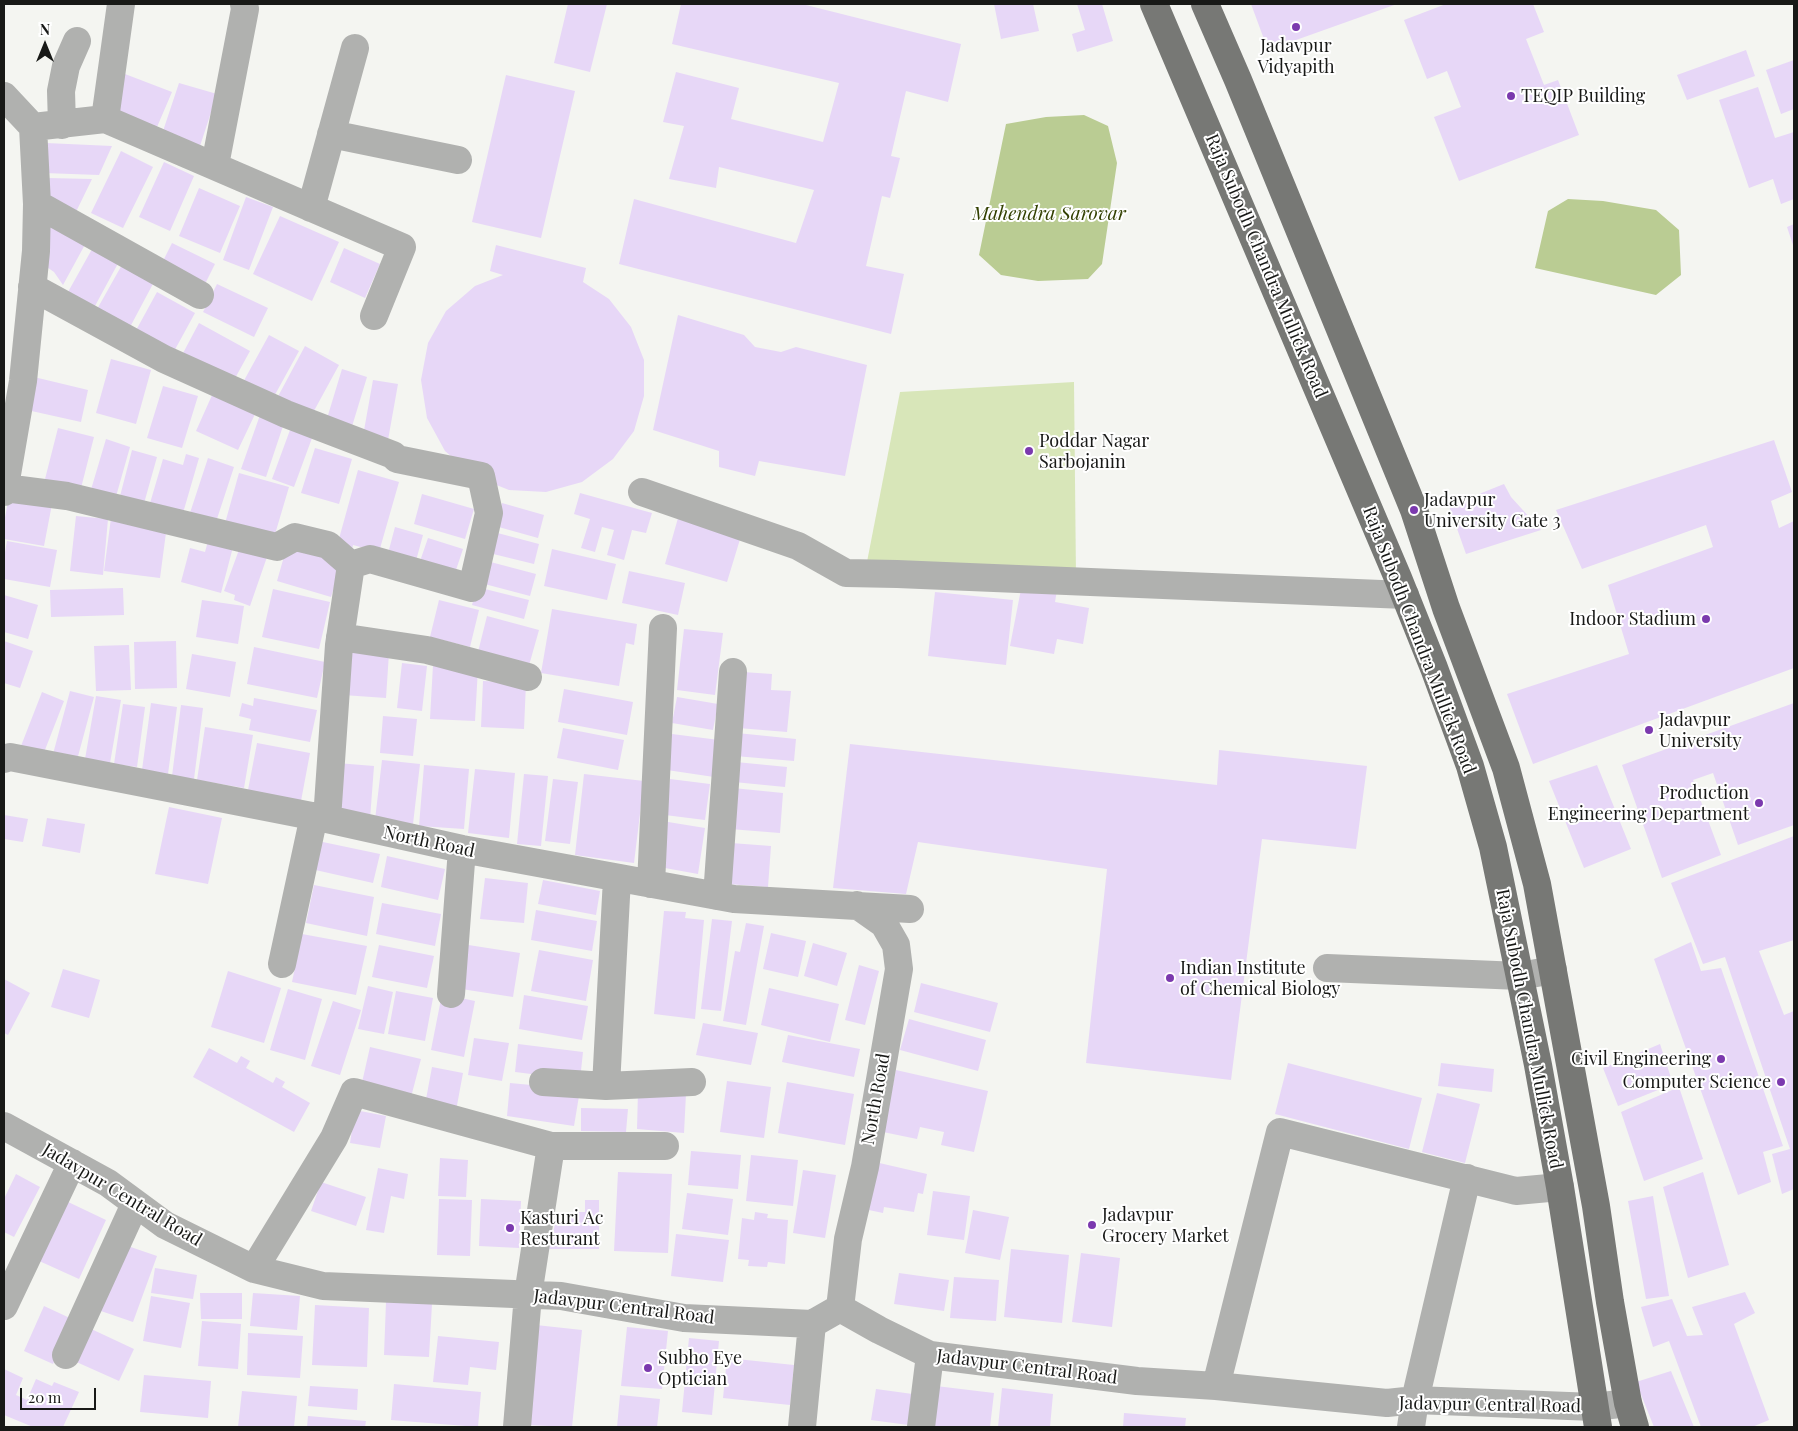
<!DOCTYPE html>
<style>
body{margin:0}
#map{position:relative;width:1798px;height:1431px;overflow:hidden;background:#f4f5f1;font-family:"Playfair Display",serif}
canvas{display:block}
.frame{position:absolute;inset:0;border:5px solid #181917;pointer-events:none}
.north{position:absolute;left:20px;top:20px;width:50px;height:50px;-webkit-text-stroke:4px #fff;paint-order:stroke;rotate:0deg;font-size:14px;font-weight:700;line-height:20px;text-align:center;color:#181917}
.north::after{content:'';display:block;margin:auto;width:18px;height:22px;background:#181917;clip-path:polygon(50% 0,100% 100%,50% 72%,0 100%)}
.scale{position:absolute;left:20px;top:1388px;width:76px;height:22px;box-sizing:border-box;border:2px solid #181917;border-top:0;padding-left:6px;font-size:15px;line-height:18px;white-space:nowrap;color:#181917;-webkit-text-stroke:4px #fff;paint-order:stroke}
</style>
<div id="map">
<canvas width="1798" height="1431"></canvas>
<div class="frame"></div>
<div class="north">N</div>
<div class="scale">20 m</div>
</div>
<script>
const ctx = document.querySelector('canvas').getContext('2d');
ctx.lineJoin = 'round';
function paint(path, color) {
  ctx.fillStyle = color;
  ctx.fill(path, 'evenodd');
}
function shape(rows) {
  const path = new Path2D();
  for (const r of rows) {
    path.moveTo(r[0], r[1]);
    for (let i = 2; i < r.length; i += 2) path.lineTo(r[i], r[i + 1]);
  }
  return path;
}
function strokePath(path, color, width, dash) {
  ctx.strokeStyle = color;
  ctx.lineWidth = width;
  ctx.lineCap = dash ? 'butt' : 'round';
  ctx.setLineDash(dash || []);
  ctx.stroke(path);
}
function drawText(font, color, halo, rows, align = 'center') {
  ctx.font = font + ' "Playfair Display",serif';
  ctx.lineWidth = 4;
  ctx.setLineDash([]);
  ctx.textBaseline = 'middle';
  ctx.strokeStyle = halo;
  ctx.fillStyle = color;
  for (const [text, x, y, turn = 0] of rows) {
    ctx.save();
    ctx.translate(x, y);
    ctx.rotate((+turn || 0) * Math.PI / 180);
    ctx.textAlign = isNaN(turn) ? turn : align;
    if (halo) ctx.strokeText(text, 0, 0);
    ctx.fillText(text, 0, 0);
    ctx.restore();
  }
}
paint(shape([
 [1074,382,1076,578,866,567,900,392]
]), '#d8e6b9');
paint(shape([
 [1084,115,1108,126,1117,163,1102,264,1088,279,1038,281,1001,275,979,255,1006,124,1046,117],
 [1568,199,1603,201,1656,210,1679,230,1681,275,1656,295,1535,268,1548,211]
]), '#bacc93');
paint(shape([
 [568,4,607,4,590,72,554,63],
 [681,4,802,4,961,44,948,102,906,91,891,156,900,158,890,198,882,196,866,266,904,274,891,334,619,264,634,199,796,243,814,190,719,167,716,188,669,179,684,126,663,122,676,72,739,88,731,119,823,142,839,83,672,44],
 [994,4,1033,4,1039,31,1001,39],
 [1077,4,1102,4,1113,41,1077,52,1072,34,1085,30],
 [1251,4,1397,4,1268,50],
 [1446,4,1533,4,1544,32,1526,39,1544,85,1558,80,1579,135,1459,181,1434,117,1461,107,1447,71,1427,79,1404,20],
 [1746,50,1755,76,1687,100,1677,75],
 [1794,60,1794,109,1781,114,1766,70],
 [125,74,172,92,157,127,110,108],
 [506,75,575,91,541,238,472,222],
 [179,83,217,94,200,146,162,134],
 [1758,87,1775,138,1794,132,1794,199,1781,204,1773,179,1749,188,1719,100],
 [46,143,112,146,99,175,44,173],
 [121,151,153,167,123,228,91,213],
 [164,162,194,176,170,231,139,217],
 [47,178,92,179,74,216,48,200],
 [199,188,240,206,220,253,179,236],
 [246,197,273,207,249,270,223,260],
 [280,216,339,242,312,301,253,274],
 [46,217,88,239,63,285,54,272,38,261],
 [1794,224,1794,248,1787,227],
 [96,242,122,256,95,306,68,292],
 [172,243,215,264,202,290,159,269],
 [496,245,586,268,583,282,609,299,631,327,644,360,644,396,634,431,613,459,582,482,546,492,509,490,474,476,445,451,427,418,421,380,428,343,446,311,475,286,503,275,490,271],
 [344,248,380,264,365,298,330,282],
 [123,263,155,280,129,329,96,311],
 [217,284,268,308,254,337,203,312],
 [157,292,195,313,172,355,134,334],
 [678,315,744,335,755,347,781,352,796,347,867,365,845,476,759,461,755,476,719,467,719,451,653,430],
 [199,323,250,351,233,382,182,355],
 [269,335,299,351,271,402,241,386],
 [305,346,339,365,309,420,275,402],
 [111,359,151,370,136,424,96,413],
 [342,369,367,377,350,433,325,425],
 [34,377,88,390,81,422,27,410],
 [373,380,398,384,388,440,363,436],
 [163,386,198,396,182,448,147,438],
 [213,393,256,412,238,450,196,431],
 [260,415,284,423,266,477,241,469],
 [58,428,94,437,80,492,44,483],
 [290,430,312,438,294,487,272,479],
 [106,439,130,447,115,500,90,493],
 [1774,440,1792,492,1771,501,1779,528,1794,521,1794,668,1533,764,1507,694,1629,654,1608,585,1713,547,1706,525,1582,569,1556,510],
 [315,448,352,459,339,504,301,493],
 [132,450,157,457,143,507,119,500],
 [186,454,199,458,183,513,148,510,163,459,183,465],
 [208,458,234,467,214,528,188,519],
 [358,470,399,482,379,552,353,545,352,550,337,546],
 [239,473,289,487,273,541,224,527],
 [1504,484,1511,497,1541,530,1466,554,1449,506],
 [580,493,652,513,646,533,632,530,624,560,607,555,614,530,602,527,595,552,581,548,590,519,574,514],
 [422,494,474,509,465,539,414,524],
 [9,496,52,504,44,546,4,539,4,523],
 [502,503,544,515,538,538,495,526],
 [76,516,108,519,103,575,70,571],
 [111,518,167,525,160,578,104,571],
 [678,518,741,536,727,582,665,564],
 [395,527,423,535,414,568,386,561],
 [490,531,539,544,534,564,485,552],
 [428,538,463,549,453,579,418,567],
 [7,541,57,550,50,587,4,579,4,558],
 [208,541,233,547,221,593,181,582,190,548,205,552],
 [287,546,342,562,331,597,277,581],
 [240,547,267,557,250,606,234,600,235,595,224,591],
 [552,549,616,564,607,600,544,586],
 [483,560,536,574,530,596,477,582],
 [629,571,685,583,678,615,622,603],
 [1022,584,1057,590,1055,602,1089,608,1083,644,1057,639,1054,654,1010,646],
 [477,587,529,600,524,619,472,605],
 [123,588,124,615,51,617,50,590],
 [273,589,330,602,319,649,262,637],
 [935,592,1013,600,1006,665,928,656],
 [4,595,38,605,28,639,4,632],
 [202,600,244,606,238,644,196,637],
 [439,600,479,610,470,647,430,637],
 [552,609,637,624,634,645,626,643,619,686,541,673],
 [487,616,539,630,528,669,477,656],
 [684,629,723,633,715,695,677,690],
 [4,641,33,651,20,688,4,683],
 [176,641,177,688,135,689,134,642],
 [129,645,131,690,96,691,94,646],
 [254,647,325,662,317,698,247,684],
 [346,650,389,653,386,698,343,695],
 [192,654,236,662,230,697,186,689],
 [402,663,427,666,422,711,397,708],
 [433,665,478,668,475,721,430,719],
 [743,672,772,674,771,690,791,691,787,732,738,728],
 [483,681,526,683,524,729,481,727],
 [564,689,633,702,627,735,558,722],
 [70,691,94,697,77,760,53,754],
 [42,692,64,701,43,755,21,746],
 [96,696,121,700,110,763,85,759],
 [677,697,718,704,713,730,672,723],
 [254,698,317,710,310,742,249,730,251,719,239,716,242,703,253,706],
 [151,703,177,707,168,774,142,770],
 [1794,703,1794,825,1738,845,1713,773,1693,780,1721,855,1662,878,1622,765],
 [123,704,145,707,137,767,114,764],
 [181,705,203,708,194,779,172,776],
 [383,716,417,719,413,756,380,753],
 [205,727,253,735,244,788,197,780],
 [563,728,624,740,618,770,557,758],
 [737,733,796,739,794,761,735,756],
 [672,734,719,740,714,777,667,770],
 [257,743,310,753,301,801,248,790],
 [850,744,1217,785,1219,750,1367,766,1356,849,1262,839,1231,1080,1086,1063,1107,869,918,842,906,894,833,888],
 [382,760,420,764,413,824,375,820],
 [736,762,787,767,785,787,734,782],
 [337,763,374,766,370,819,342,816],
 [424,765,469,769,464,829,419,826],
 [1597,765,1631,849,1584,868,1549,781],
 [475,769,515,773,509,838,468,833],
 [524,774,548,776,541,846,517,844],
 [584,774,644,781,634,863,575,855],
 [553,779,578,782,570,844,545,841],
 [670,779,710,784,705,820,665,815],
 [733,788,783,793,780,833,730,829],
 [169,807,222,818,208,884,155,874],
 [4,815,28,819,23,842,4,839],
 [47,818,85,824,80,853,42,846],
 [662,821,705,828,698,874,654,866],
 [1794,836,1794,940,1759,951,1784,1015,1794,1011,1794,1189,1782,1194,1772,1154,1790,1149,1725,957,1703,964,1671,883],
 [318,841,380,854,373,883,311,869],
 [731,843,771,846,768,887,728,884],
 [387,856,445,869,438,900,381,887],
 [485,878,528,883,524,923,480,919],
 [543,880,600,891,596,915,538,904],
 [314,885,374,897,367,936,306,923],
 [382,903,441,914,435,946,376,934],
 [536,910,597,921,592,951,531,940],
 [664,911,686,912,685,918,704,920,695,1019,654,1014],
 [712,919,732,921,721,1011,701,1009],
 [746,923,764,926,746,1025,723,1021,735,951,740,952],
 [771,933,806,941,798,977,763,969],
 [302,934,367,946,356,995,292,982],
 [1691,942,1701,971,1721,968,1783,1146,1763,1152,1771,1182,1738,1195,1654,959],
 [813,943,847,953,837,986,804,976],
 [462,944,520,953,513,997,455,988],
 [379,945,434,956,427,988,372,977],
 [539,950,593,960,586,1001,531,991],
 [859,965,879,971,865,1025,845,1020],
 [63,969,100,980,89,1018,51,1007],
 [228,971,281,988,264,1043,211,1027],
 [4,979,30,993,8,1035,4,1033],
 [921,983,998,1003,990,1032,914,1012],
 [368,986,393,992,384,1034,358,1029],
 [769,988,839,1004,830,1042,761,1025],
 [288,989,322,999,305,1060,270,1050],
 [396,991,433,998,425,1041,388,1034],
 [442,994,475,1001,464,1057,431,1050],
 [524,995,588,1006,582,1040,519,1029],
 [333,1001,361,1010,340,1075,311,1066],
 [909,1019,986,1040,978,1071,900,1050],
 [703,1023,758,1033,751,1065,696,1055],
 [788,1035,860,1049,854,1077,782,1062],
 [474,1038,509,1043,502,1081,468,1075],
 [518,1044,583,1052,580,1080,515,1072],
 [1660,1044,1673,1084,1618,1106,1603,1068],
 [370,1047,421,1059,410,1101,361,1087],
 [209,1048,237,1063,241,1056,250,1061,246,1068,273,1083,276,1077,285,1082,282,1087,310,1103,294,1132,193,1077],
 [1288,1063,1422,1098,1409,1149,1275,1114],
 [1441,1063,1494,1069,1492,1092,1438,1086],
 [432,1067,463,1073,455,1116,424,1110],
 [896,1070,988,1091,974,1152,941,1145,944,1132,920,1127,917,1139,883,1132],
 [727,1081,771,1087,764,1138,720,1132],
 [787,1082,854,1094,845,1145,778,1133],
 [510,1083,542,1086,541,1095,549,1096,580,1090,574,1126,507,1116],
 [1679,1087,1703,1159,1644,1181,1621,1112],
 [638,1091,686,1094,684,1133,637,1129],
 [1437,1093,1480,1104,1465,1163,1422,1152],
 [581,1108,628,1109,626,1132,581,1131],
 [355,1110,386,1116,380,1148,350,1143],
 [691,1151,741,1155,738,1189,688,1185],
 [751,1155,798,1160,793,1206,746,1201],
 [440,1158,468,1160,466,1197,438,1196],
 [875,1162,927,1174,923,1194,918,1193,914,1212,884,1207,883,1213,864,1209],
 [378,1168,408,1174,404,1199,391,1196,384,1233,366,1230],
 [803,1170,836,1175,825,1238,793,1233],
 [618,1172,672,1174,668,1253,614,1251],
 [1703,1172,1729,1265,1688,1278,1663,1187],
 [16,1174,40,1187,14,1237,4,1232,4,1199],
 [321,1182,366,1197,356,1226,311,1211],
 [933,1191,970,1196,964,1240,927,1235],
 [687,1193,733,1199,728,1235,682,1229],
 [1653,1196,1669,1296,1646,1299,1628,1201],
 [439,1199,472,1200,470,1256,437,1255],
 [481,1199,521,1201,519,1248,479,1246],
 [64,1200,106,1220,79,1279,37,1260],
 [585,1200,599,1200,599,1249,549,1249,558,1212,585,1212],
 [973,1210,1009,1217,1000,1260,965,1253],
 [755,1212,768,1214,767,1218,788,1220,785,1264,768,1262,767,1267,748,1266,749,1260,738,1259,742,1218,754,1220],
 [676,1234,729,1240,723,1282,671,1276],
 [122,1244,157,1256,133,1322,98,1310],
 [1011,1249,1069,1255,1062,1323,1004,1317],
 [1081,1253,1120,1258,1112,1327,1072,1322],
 [155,1268,197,1275,193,1299,151,1293],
 [899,1273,949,1280,944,1311,894,1304],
 [954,1277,999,1280,996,1321,950,1318],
 [1745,1292,1755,1313,1734,1324,1769,1420,1752,1427,1701,1427,1669,1341,1653,1347,1641,1307,1672,1299,1687,1336,1703,1335,1692,1307],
 [200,1293,242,1293,242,1319,201,1319],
 [253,1293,300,1296,297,1330,250,1326],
 [151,1296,190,1303,181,1348,143,1341],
 [386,1302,432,1304,429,1357,384,1355],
 [315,1305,369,1308,367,1367,312,1365],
 [44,1306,72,1319,53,1364,24,1351],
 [202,1321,241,1324,238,1369,198,1366],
 [536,1325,582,1330,572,1427,526,1425],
 [87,1327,134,1349,119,1381,72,1360],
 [627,1327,668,1331,662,1389,621,1386],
 [248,1333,303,1336,300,1378,247,1375],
 [438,1336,499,1342,496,1370,470,1367,468,1385,433,1382],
 [689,1338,719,1341,712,1415,682,1412],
 [727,1358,794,1365,790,1405,723,1398],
 [4,1369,23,1378,16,1395,27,1400,36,1379,52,1386,54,1382,79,1392,63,1427,33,1427,4,1415],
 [1671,1371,1694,1427,1654,1427,1636,1382],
 [144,1375,211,1381,208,1418,140,1412],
 [394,1384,481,1392,478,1427,391,1420],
 [310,1386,358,1389,357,1410,308,1406],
 [936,1386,994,1393,990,1427,931,1427],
 [1002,1388,1053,1394,1050,1427,998,1427],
 [876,1389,920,1395,916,1426,871,1420],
 [242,1391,297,1396,294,1427,238,1427],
 [620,1395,660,1399,657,1427,617,1427],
 [1124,1413,1186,1418,1185,1427,1123,1427],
 [308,1416,366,1421,365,1427,307,1427]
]), '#e7d7f7');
strokePath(shape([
 [4,96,33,127,37,204,36,251,23,381,4,492],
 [105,119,121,4],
 [62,125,61,91,66,66,77,41],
 [33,127,105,119,402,247,374,316],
 [331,134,458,160],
 [215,165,245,9,244,4],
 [37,204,200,295],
 [311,208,355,48],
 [32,287,164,359,286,414,393,455,397,459,481,476,489,513,472,588,370,559,351,565,339,645,327,819],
 [5,488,67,496,277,547,295,537,328,545,351,565],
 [642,492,798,546,846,573,897,574,1405,595],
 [340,637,427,650,528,677],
 [4,759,10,757,327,819,462,849,734,899,910,909],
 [651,884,663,628],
 [717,896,733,672],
 [282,964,314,816],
 [1327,968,1520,976,1553,970],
 [451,994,462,849],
 [543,1082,606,1086,692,1082],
 [606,1086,617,878],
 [4,1126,108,1183,165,1225,254,1269,323,1286,561,1296,684,1318,812,1324,840,1308,879,1330,930,1355,1137,1381,1216,1386,1387,1403,1415,1400,1594,1407,1628,1403],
 [551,1146,665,1146],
 [254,1269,334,1138,354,1092,551,1146,528,1295,517,1427],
 [4,1306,72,1163],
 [840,1308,848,1239,865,1167,899,969,896,945,884,924,857,905],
 [66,1355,135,1204],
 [1216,1386,1280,1132,1516,1191,1560,1187],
 [802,1427,812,1324],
 [921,1427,930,1355],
 [1411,1427,1415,1400,1467,1178]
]), '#b0b1af', 28);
strokePath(shape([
 [1154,4,1398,578,1434,668,1470,766,1493,847,1538,1065,1560,1187,1598,1427],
 [1205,4,1238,80,1414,510,1446,608,1506,768,1537,884,1596,1206,1610,1302,1628,1403,1635,1427]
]), '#777875', 28);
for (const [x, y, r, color] of [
 [1296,27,5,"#7b39ae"],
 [1511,96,5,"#7b39ae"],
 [1029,451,5,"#7b39ae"],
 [1414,510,5,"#7b39ae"],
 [1706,619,5,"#7b39ae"],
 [1649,730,5,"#7b39ae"],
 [1759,803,5,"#7b39ae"],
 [1170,978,5,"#7b39ae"],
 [1721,1059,5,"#7b39ae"],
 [1781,1082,5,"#7b39ae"],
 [1092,1225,5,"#7b39ae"],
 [510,1228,5,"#7b39ae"],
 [648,1368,5,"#7b39ae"]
]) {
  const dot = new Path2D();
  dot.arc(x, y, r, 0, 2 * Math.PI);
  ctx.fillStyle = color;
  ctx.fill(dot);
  strokePath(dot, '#fff', 2);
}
drawText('18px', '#181917', '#fff', [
 ["Jadavpur",1296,46,"center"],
 ["Vidyapith",1296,67,"center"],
 ["TEQIP Building",1521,96],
 ["Poddar Nagar",1039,441],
 ["Sarbojanin",1039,462],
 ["Jadavpur",1424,500],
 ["University Gate 3",1424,521],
 ["Indoor Stadium",1696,619,"right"],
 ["Jadavpur",1659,720],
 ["University",1659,741],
 ["Production",1749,793,"right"],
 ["Engineering Department",1749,814,"right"],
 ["Indian Institute",1180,968],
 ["of Chemical Biology",1180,989],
 ["Civil Engineering",1711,1059,"right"],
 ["Computer Science",1771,1082,"right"],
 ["Jadavpur",1102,1215],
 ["Grocery Market",1102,1236],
 ["Kasturi Ac",520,1218],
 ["Resturant",520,1239],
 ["Subho Eye",658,1358],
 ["Optician",658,1379]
], 'left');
drawText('18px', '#181917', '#fff', [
 ["Raja Subodh Chandra Mullick Road",1266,266,67],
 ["Raja Subodh Chandra Mullick Road",1419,640,69],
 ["North Road",429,842,12],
 ["Raja Subodh Chandra Mullick Road",1529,1029,79],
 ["North Road",876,1099,-80],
 ["Jadavpur Central Road",122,1195,31],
 ["Jadavpur Central Road",624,1307,7],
 ["Jadavpur Central Road",1027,1367,7],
 ["Jadavpur Central Road",1490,1405,1]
]);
drawText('italic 19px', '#324000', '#fff', [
 ["Mahendra Sarovar",1049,214]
]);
</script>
